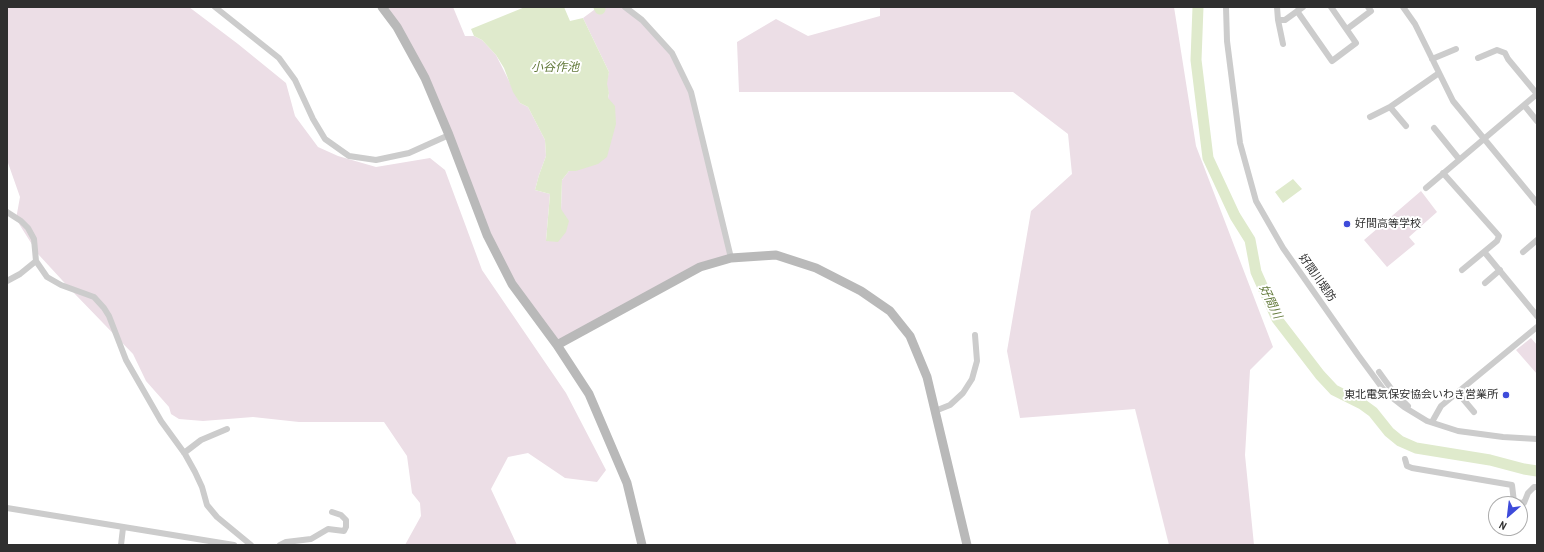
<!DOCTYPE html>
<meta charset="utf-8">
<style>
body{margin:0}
#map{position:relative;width:1544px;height:552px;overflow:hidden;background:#fff;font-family:"Archivo Narrow",sans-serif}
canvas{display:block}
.frame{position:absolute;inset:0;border:8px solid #2f2f2f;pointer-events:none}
.north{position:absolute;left:1488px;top:496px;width:40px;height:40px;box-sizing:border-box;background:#fff;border:1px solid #acacac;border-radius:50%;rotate:208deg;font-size:11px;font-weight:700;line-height:16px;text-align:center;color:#2f2f2f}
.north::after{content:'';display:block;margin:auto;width:14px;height:18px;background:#3e4bda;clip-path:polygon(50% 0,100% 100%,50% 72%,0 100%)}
</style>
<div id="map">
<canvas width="1544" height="552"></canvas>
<div class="frame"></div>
<div class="north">N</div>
</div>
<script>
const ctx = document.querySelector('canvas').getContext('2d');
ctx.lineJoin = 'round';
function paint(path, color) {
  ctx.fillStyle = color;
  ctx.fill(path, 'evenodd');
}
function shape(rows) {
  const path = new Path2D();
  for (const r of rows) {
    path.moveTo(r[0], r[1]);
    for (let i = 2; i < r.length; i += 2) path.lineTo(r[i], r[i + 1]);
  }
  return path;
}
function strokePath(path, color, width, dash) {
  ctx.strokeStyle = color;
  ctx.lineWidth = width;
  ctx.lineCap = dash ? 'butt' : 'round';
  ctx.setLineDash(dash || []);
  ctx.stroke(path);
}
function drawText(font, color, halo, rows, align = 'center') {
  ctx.font = font + ' "Archivo Narrow","Noto Sans JP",sans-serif';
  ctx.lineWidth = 4;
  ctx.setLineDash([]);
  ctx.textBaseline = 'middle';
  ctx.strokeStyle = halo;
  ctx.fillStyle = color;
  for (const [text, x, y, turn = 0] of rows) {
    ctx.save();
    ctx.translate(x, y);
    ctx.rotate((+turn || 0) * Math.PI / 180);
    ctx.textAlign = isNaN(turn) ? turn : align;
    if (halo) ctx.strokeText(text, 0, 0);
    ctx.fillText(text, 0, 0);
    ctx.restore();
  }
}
paint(shape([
 [7,7,189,7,238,44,286,83,295,116,318,147,338,156,376,167,430,158,445,170,482,270,566,393,606,470,597,482,565,478,528,453,508,457,491,489,517,545,405,545,421,516,420,503,412,493,407,456,384,422,299,422,253,417,203,421,179,419,171,414,169,407,146,381,133,354,73,292,38,254,16,219,20,197,7,160],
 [382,7,453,7,465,36,474,36,482,40,496,55,520,103,528,107,545,140,546,156,539,175,535,190,550,194,546,241,561,209,562,180,569,171,576,171,608,98,609,93,606,84,609,72,583,18,598,7,625,7,672,53,691,92,731,258,700,267,557,345,512,284,425,78],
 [880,7,1174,7,1196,146,1273,347,1250,370,1245,455,1254,545,1169,545,1135,409,1020,418,1007,351,1031,211,1072,174,1068,134,1013,92,739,92,737,42,776,19,808,36,880,16],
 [1421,191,1437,212,1409,237,1415,244,1387,267,1364,240],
 [1531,338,1537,345,1537,374,1516,350]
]), '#ecdee6');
paint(shape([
 [525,7,564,7,570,21,583,18,609,72,607,84,609,93,608,98,615,106,616,124,607,157,598,164,576,171,569,171,562,180,561,209,569,221,566,232,558,242,546,241,550,194,535,190,539,175,546,156,545,140,528,107,520,103,513,92,504,68,496,55,482,40,474,36,471,29],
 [1293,179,1302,189,1283,203,1275,192]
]), '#dfeacc');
strokePath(shape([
 [599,7,600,9],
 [1198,7,1196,60,1208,158,1235,216,1250,240,1256,272,1277,319,1320,375,1334,390,1362,404,1373,412,1389,432,1400,441,1416,448,1490,460,1524,469,1537,471]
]), '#dfeacc', 11);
strokePath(shape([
 [215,7,279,58,295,80,313,119,325,139,349,156,376,160,409,153,449,135],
 [625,7,642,20,672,53,691,92,731,258],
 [1226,7,1227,41,1240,143,1256,201,1283,248,1358,355,1386,393,1404,407,1427,421,1458,431,1503,437,1537,439],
 [1277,7,1278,20,1283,44],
 [1403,7,1415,24,1453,101,1537,203],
 [1297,11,1332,61,1356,43,1331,7],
 [1278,20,1285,20,1303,7],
 [1347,29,1371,11,1368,7],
 [1432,59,1456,49],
 [1524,105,1537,121],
 [1390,107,1406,126],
 [1370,117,1390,107,1439,73],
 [1434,128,1459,159],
 [1443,173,1499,236,1497,241,1462,270],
 [1426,188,1537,94,1508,59,1505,53,1497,50,1478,58],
 [7,212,21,221,28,228,34,239,36,261,47,277,61,285,94,297,104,308,109,316,126,360,161,421,185,454,195,472,202,487,207,505,217,517,251,545],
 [1523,252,1537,240],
 [1486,254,1537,316],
 [7,281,20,274,36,261],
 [1485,283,1500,270],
 [1379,372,1392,390,1408,406],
 [1458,393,1474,412],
 [935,411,950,405,963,393,972,379,977,361,975,335],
 [1432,422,1441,406,1537,327],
 [184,453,201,440,227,429],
 [1405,459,1407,466,1412,468,1512,485,1514,502,1524,503,1528,493,1534,487,1537,487],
 [7,508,234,545],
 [121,545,123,528],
 [280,545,286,542,311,539,328,529,344,531,346,527,346,520,341,515,332,512]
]), '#ccc', 6);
strokePath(shape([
 [382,7,397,27,425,78,449,135,487,235,512,284,557,345,589,394,627,483,642,545],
 [557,345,700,267,731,258,776,255,816,268,861,291,890,311,910,336,927,377,967,545]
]), '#b9b9b9', 9);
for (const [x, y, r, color] of [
 [1347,224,4,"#3e4bda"],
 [1506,395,4,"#3e4bda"]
]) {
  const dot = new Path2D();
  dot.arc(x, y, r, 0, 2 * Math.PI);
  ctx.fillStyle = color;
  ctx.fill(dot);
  strokePath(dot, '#fff', 1.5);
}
drawText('11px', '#2f2f2f', '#fff', [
 ["好間高等学校",1355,224],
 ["東北電気保安協会いわき営業所",1498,395,"right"]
], 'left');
drawText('11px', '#2f2f2f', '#fff', [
 ["好間川堤防",1317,278,55]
]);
drawText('italic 12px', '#637a3b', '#fff', [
 ["小谷作池",555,68],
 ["好間川",1270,302,64]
]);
</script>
